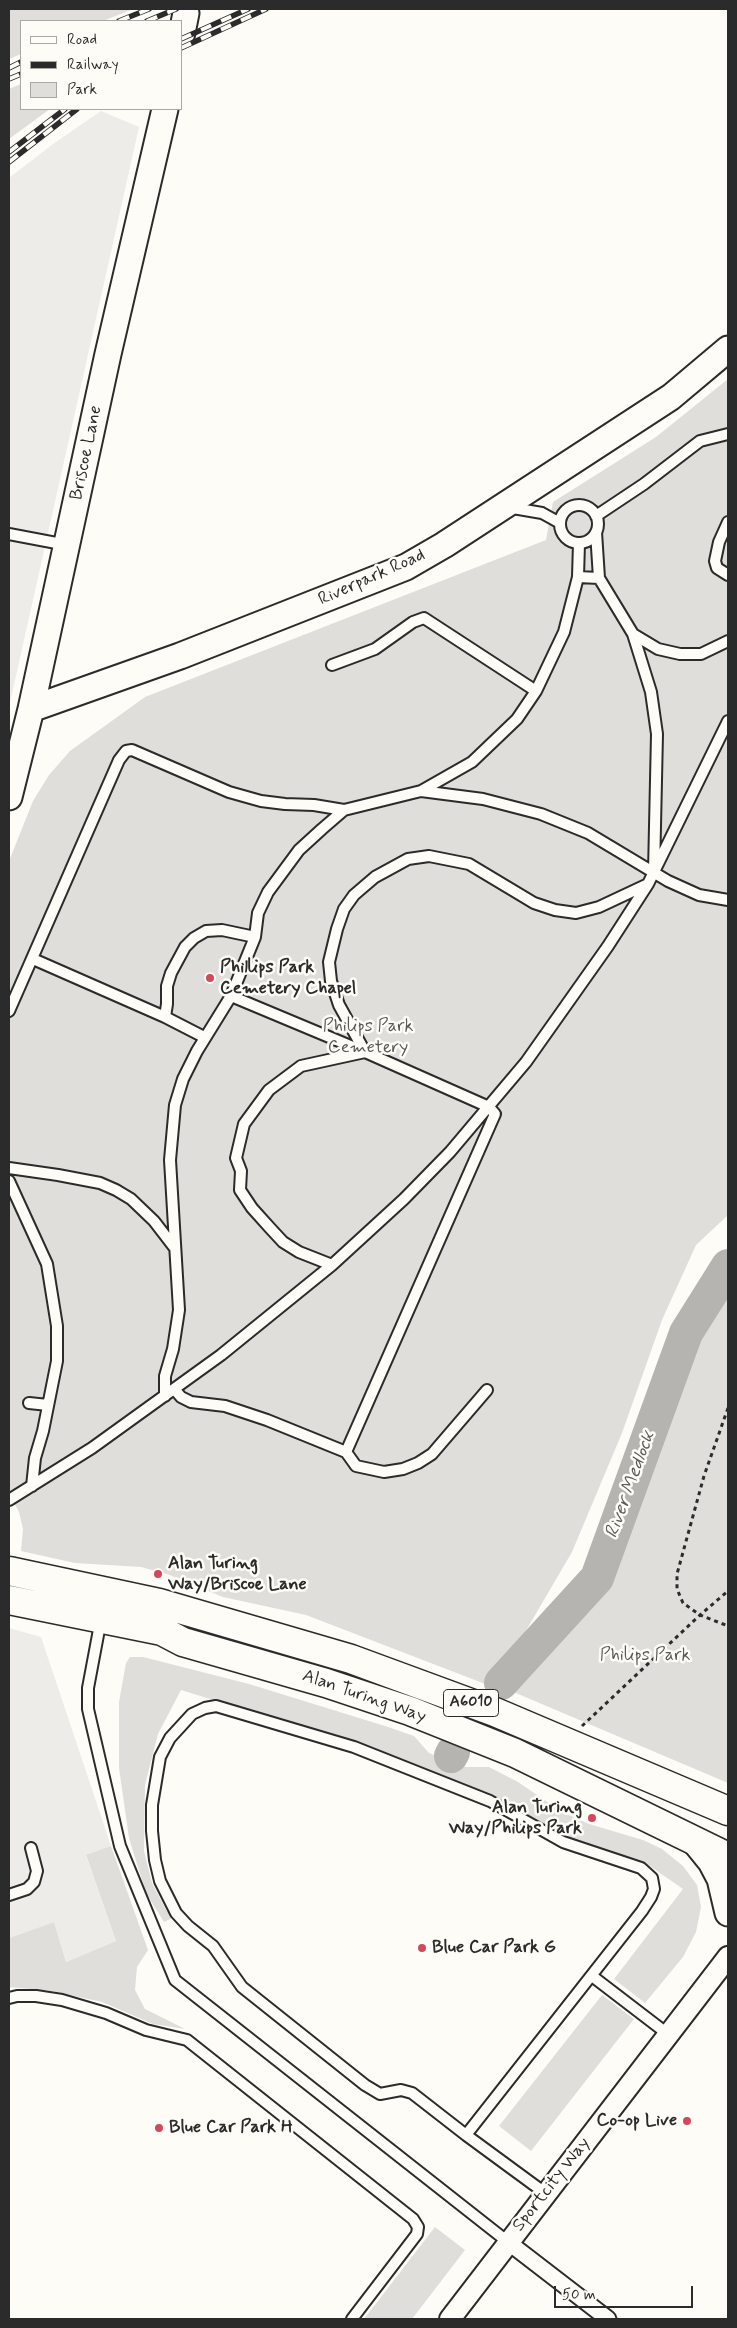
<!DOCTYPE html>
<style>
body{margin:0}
#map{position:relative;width:737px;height:2328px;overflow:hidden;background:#fdfcf7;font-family:Mynerve,sans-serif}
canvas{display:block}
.frame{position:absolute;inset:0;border:10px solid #2b2b2b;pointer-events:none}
.legend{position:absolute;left:20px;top:20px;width:162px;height:90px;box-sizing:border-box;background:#fdfcf7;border:1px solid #a9a8a5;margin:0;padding:6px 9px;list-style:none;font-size:15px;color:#2b2b2b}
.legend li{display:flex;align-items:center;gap:10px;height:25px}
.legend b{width:25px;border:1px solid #a9a8a5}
.scale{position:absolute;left:554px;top:2286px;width:139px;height:22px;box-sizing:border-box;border:2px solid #2b2b2b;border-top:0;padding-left:6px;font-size:15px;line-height:18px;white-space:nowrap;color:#2b2b2b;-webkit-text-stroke:4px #fdfcf7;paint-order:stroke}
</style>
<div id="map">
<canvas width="737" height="2328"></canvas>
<div class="frame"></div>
<ul class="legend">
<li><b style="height:6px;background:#fdfcf7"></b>Road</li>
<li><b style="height:6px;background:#2b2b2b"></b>Railway</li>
<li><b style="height:14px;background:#dfdeda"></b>Park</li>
</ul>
<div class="scale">50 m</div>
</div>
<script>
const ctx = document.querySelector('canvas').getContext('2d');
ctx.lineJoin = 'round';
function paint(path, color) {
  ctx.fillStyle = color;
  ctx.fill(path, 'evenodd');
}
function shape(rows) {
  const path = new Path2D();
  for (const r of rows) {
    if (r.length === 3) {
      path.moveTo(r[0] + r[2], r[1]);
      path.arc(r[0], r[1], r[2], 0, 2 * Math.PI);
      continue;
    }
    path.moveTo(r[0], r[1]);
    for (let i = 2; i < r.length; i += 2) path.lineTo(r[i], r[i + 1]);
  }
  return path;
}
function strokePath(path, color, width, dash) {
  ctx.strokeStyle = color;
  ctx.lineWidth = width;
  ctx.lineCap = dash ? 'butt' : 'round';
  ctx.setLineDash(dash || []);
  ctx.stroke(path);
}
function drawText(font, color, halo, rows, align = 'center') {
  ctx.font = font + ' Mynerve,sans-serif';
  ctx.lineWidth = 5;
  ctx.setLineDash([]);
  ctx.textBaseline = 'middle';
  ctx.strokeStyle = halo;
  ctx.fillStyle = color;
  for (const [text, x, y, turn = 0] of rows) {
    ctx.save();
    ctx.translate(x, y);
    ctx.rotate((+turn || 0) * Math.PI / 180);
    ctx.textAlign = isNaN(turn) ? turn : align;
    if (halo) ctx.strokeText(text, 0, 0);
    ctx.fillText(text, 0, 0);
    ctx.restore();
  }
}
paint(shape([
 [101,111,139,127,9,707,9,178,53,144],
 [9,1628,41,1637,111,1846,86,1856,116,1941,66,1962,54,1922,9,1938]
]), '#edece8');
paint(shape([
 [9,9,133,9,103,21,21,21,21,54,9,59],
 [21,84,21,109,50,109,9,139,9,89],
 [728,379,728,1215,696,1245,662,1320,622,1433,572,1552,493,1687,306,1615,223,1597,167,1574,141,1567,75,1563,21,1551,23,1529,19,1512,9,1493,9,861,33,801,49,775,70,751,145,697,546,540,553,502,656,437],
 [728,1271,728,1783,504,1688,601,1580,689,1333],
 [130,1657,143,1657,249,1684,385,1726,414,1736,429,1753,466,1767,489,1767,518,1782,562,1812,589,1824,643,1840,662,1849,683,1866,697,1885,701,1907,696,1932,683,1957,645,2003,614,1979,683,1889,650,1866,573,1840,488,1793,443,1777,396,1757,181,1690,158,1734,145,1785,144,1851,152,1883,166,1910,172,1918,164,1922,146,1893,129,1838,119,1768,119,1702,126,1663],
 [111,1846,148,1950,137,1967,135,1990,145,2009,185,2029,153,2024,102,2002,52,1991,9,1987,9,1938,54,1922,66,1962,116,1941,86,1855],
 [602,1995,634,2019,531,2151,499,2126],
 [435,2227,465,2250,412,2319,364,2319]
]), '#dfdeda');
strokePath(shape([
 [501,1683,597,1578,686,1333,728,1266],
 [451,1756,453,1752]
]), '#b5b4b1', 34);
const service = shape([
 [579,524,19],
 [507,507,542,513,560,523],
 [596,516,644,484,700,441,728,434],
 [728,522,719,542,715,561,717,568,728,575],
 [9,534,67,545],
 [579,543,578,577,599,578,596,532],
 [599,578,633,634,658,649,680,654,701,654,728,641],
 [633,634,651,692,657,734,654,872],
 [332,665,375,649,413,622,424,618,536,691],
 [421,791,472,762,517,719,536,691,564,632,578,577],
 [255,937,258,913,268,892,299,850,322,829,344,810,421,791,483,799,541,814,588,833,668,881,699,895,728,900],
 [33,959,165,1017],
 [231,996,365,1052,489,1107,495,1114,346,1452],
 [9,1011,119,760,126,751,132,750,229,792,261,801,285,804,314,805,344,810],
 [9,1168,58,1175,100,1183,116,1190,131,1199,154,1221,174,1247],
 [9,1181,47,1264,57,1326,57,1361,43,1431,35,1458,32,1486],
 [332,1265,299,1252,283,1242,270,1228,252,1208,240,1190,241,1171,236,1158,244,1124,269,1090,301,1066,365,1052,339,1005,331,981,329,962,337,929,344,909,354,895,375,877,408,859,429,856,469,864,534,903,555,910,576,913,599,907,648,884],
 [175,1390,181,1397,191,1402,225,1406,267,1420,346,1452,356,1466,384,1472,403,1469,418,1463,432,1454,487,1390],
 [165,1396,165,1376,173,1349,179,1310,170,1160,175,1105,183,1079,197,1051,231,996,255,937,222,930,206,931,194,938,185,947,171,973,167,986,167,1004,165,1017,204,1037],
 [29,1403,48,1405],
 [9,1500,92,1448,221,1355,332,1265,404,1199,450,1152,526,1062,608,946,648,884,728,721],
 [101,1619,88,1688,88,1709,120,1846,175,1980,508,2242],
 [9,1895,27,1889,34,1882,37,1871,31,1848],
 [592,1976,669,2035],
 [9,1998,17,1996,36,1996,62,2000,106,2013,146,2030,187,2040,413,2219,418,2227,417,2234,352,2319],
 [466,2135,642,1911,651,1897,654,1889,652,1878,641,1868,563,1842,490,1801,354,1747,216,1706,205,1708,192,1714,170,1738,160,1757,152,1805,152,1831,155,1860,160,1881,176,1913,188,1926,213,1946,242,1987,365,2085,380,2094,401,2090,412,2093,466,2135,545,2193]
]);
const pedestrian = shape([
 [508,2242,608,2319]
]);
const minor = shape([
 [450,2319,728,1957]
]);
const tertiary = shape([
 [182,33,186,13],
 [31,709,180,656,406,567,444,545,671,397,728,349],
 [9,797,31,709,108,354,165,109],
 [694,1841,711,1862,720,1879,728,1913]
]);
const trunk = shape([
 [9,1571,159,1603,351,1659,495,1712,728,1811],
 [9,1600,162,1631,183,1642,326,1683,410,1711,515,1753,728,1857]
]);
strokePath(service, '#2b2b2b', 14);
strokePath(pedestrian, '#2b2b2b', 19);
strokePath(minor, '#2b2b2b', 24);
strokePath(tertiary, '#2b2b2b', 29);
strokePath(trunk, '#2b2b2b', 31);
strokePath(shape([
 [728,1408,704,1476,677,1574,677,1589,683,1603,700,1615,728,1626],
 [582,1726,700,1615,728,1591]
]), '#2b2b2b', 3, [4, 4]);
strokePath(service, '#fdfcf7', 10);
strokePath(pedestrian, '#fdfcf7', 15);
strokePath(minor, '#fdfcf7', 20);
strokePath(tertiary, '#fdfcf7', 25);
strokePath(trunk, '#fdfcf7', 28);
const rail = shape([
 [119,21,149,9],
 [147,21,176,9],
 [181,39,248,9],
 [181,48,266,9],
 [9,68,21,62],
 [9,79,21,74],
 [9,152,65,109],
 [9,162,77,109]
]);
strokePath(rail, '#2b2b2b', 5.5);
strokePath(rail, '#fdfcf7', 4, [11]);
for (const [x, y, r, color] of [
 [210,978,5,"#d1495b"],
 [158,1574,5,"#d1495b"],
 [592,1818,5,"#d1495b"],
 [422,1948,5,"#d1495b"],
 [687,2121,5,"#d1495b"],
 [159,2128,5,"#d1495b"]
]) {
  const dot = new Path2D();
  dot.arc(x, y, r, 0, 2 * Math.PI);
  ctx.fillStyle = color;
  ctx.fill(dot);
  strokePath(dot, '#fdfcf7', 2);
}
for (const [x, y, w] of [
 [471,1703,55]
]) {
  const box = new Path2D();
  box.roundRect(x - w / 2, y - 13.5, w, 27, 4);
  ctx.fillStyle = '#fdfcf7';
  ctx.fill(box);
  strokePath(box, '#2b2b2b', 1);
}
drawText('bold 16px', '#2b2b2b', null, [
 ["A6010",471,1703]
]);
drawText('18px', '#2b2b2b', '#fdfcf7', [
 ["Briscoe Lane",87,453,-78],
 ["Riverpark Road",372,578,-24],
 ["Alan Turing Way",364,1697,19],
 ["Sportcity Way",552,2185,-52]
]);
drawText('bold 18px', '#2b2b2b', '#fdfcf7', [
 ["Phillips Park",220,968],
 ["Cemetery Chapel",220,989],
 ["Alan Turing",168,1564],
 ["Way/Briscoe Lane",168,1585],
 ["Alan Turing",582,1808,"right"],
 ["Way/Philips Park",582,1829,"right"],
 ["Blue Car Park G",432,1948],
 ["Co-op Live",677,2121,"right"],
 ["Blue Car Park H",169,2128]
], 'left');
drawText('18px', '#585857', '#fdfcf7', [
 ["Philips Park",368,1027],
 ["Cemetery",368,1048],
 ["Philips Park",645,1656]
]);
drawText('italic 19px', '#5b5b5a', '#fdfcf7', [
 ["River Medlock",631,1485,-70]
]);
</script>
